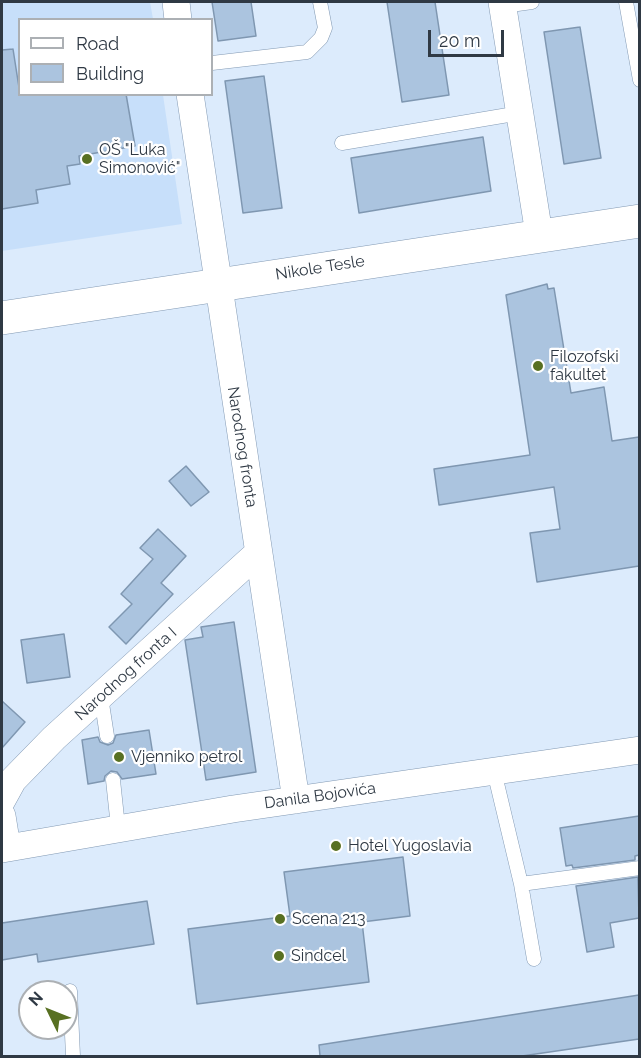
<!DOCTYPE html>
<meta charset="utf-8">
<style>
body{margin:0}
#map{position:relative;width:641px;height:1058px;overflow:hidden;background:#dcebfc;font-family:Raleway,sans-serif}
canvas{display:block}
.frame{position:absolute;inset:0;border:3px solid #2f3944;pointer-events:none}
.legend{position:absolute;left:18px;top:18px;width:195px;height:78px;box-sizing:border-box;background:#fff;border:2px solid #acb0b4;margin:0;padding:8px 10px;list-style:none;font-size:18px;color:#2f3944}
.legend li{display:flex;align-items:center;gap:12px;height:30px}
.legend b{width:30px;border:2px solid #acb0b4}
.north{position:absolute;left:18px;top:980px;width:60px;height:60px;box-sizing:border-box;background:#fff;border:2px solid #acb0b4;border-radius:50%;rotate:313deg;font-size:16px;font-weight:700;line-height:24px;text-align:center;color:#2f3944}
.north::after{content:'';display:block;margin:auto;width:21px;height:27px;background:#587022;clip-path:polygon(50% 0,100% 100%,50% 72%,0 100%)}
.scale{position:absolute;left:428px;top:30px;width:76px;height:27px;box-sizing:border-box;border:3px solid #2f3944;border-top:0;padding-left:8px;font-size:18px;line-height:21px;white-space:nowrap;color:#2f3944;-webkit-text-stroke:4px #fff;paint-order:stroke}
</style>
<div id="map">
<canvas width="641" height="1058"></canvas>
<div class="frame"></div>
<ul class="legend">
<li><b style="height:8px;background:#fff"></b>Road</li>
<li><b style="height:16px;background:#abc4df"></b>Building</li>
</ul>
<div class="north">N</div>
<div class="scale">20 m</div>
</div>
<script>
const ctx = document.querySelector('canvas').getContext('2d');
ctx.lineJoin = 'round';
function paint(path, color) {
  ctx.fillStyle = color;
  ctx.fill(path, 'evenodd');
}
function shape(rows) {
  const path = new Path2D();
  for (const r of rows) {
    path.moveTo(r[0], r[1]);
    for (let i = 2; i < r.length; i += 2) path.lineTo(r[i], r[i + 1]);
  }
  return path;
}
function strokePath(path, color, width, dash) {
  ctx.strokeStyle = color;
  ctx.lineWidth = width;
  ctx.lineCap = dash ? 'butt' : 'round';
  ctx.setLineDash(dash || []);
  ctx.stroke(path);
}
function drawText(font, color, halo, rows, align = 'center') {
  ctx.font = font + ' Raleway,sans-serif';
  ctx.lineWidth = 4.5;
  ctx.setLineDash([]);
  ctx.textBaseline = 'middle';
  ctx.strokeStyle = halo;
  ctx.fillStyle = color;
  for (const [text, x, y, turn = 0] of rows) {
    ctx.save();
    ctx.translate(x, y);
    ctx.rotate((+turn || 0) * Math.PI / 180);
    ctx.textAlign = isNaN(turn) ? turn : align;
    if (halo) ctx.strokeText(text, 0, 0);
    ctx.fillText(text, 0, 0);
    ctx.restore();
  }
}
paint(shape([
 [2,2,150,2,153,19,20,20,20,94,163,95,182,224,2,251]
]), '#c7dffa');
const building = shape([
 [212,2,251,2,256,36,218,41,212,2],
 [387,2,435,2,449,95,402,102,387,2],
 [580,27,601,158,564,164,544,32,580,27],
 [13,49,20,94,126,94,135,146,79,156,80,164,67,166,70,184,36,190,38,203,2,209,2,50,13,49],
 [264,76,282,208,243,213,225,81,264,76],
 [483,137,491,191,359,213,351,158,483,137],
 [547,284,548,289,554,288,571,393,604,387,612,441,639,437,639,566,537,582,530,533,560,529,554,487,439,505,434,469,530,455,506,295,547,284],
 [186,466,209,492,191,506,169,481,186,466],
 [158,529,186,556,161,583,173,594,126,644,109,627,132,604,121,594,153,559,140,548,158,529],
 [234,622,256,772,206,780,185,640,203,637,201,627,234,622],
 [64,634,70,677,27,683,21,640,64,634],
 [2,701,25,722,2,748,2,701],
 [149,730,156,774,122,779,117,772,111,771,105,776,104,781,88,784,82,740,98,737,100,742,108,745,113,743,116,735,149,730],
 [639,816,639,855,635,856,635,860,573,868,572,865,566,866,560,828,639,816],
 [403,857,410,916,362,922,369,982,197,1004,188,929,290,916,284,872,403,857],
 [638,877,639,918,610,923,614,947,587,952,576,886,638,877],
 [147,901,154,944,38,962,37,954,2,960,2,923,147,901],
 [639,995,639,1039,522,1056,320,1056,319,1045,639,995]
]);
paint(building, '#abc4df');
strokePath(building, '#7f97b1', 1.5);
const service = shape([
 [626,2,640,80],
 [503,6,532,2],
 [212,63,307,52,321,38,325,28,320,2],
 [342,143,520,113],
 [101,697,107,736],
 [494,771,521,884,534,959],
 [113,780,118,827],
 [521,884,640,868],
 [70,991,73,1056]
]);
const minor = shape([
 [176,2,178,20],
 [502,2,539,234],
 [190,94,296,800],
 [2,800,13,780,54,738,258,553],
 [2,816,7,847],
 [2,849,233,809,640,750]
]);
const tertiary = shape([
 [2,318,640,221]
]);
strokePath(service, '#8299b3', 15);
strokePath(minor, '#8299b3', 28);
strokePath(tertiary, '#8299b3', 34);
strokePath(service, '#fff', 14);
strokePath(minor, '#fff', 27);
strokePath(tertiary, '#fff', 33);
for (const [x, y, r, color] of [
 [87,159,6,"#587022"],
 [538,366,6,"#587022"],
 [119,757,6,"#587022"],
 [336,846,6,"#587022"],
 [280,919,6,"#587022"],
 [279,956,6,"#587022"]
]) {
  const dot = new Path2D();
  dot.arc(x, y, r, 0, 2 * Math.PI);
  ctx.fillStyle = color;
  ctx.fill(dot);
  strokePath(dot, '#fff', 2);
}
drawText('16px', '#2f3944', '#fff', [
 ["OŠ \"Luka",99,150],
 ["Simonović\"",99,168],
 ["Filozofski",550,357],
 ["fakultet",550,375],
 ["Vjenniko petrol",131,757],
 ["Hotel Yugoslavia",348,846],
 ["Scena 213",292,919],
 ["Sindcel",291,956]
], 'left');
drawText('16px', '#2f3944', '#fff', [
 ["Nikole Tesle",320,268,-9],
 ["Narodnog fronta",242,447,81],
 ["Narodnog fronta I",126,674,-42],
 ["Danila Bojovića",320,796,-8]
]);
</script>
